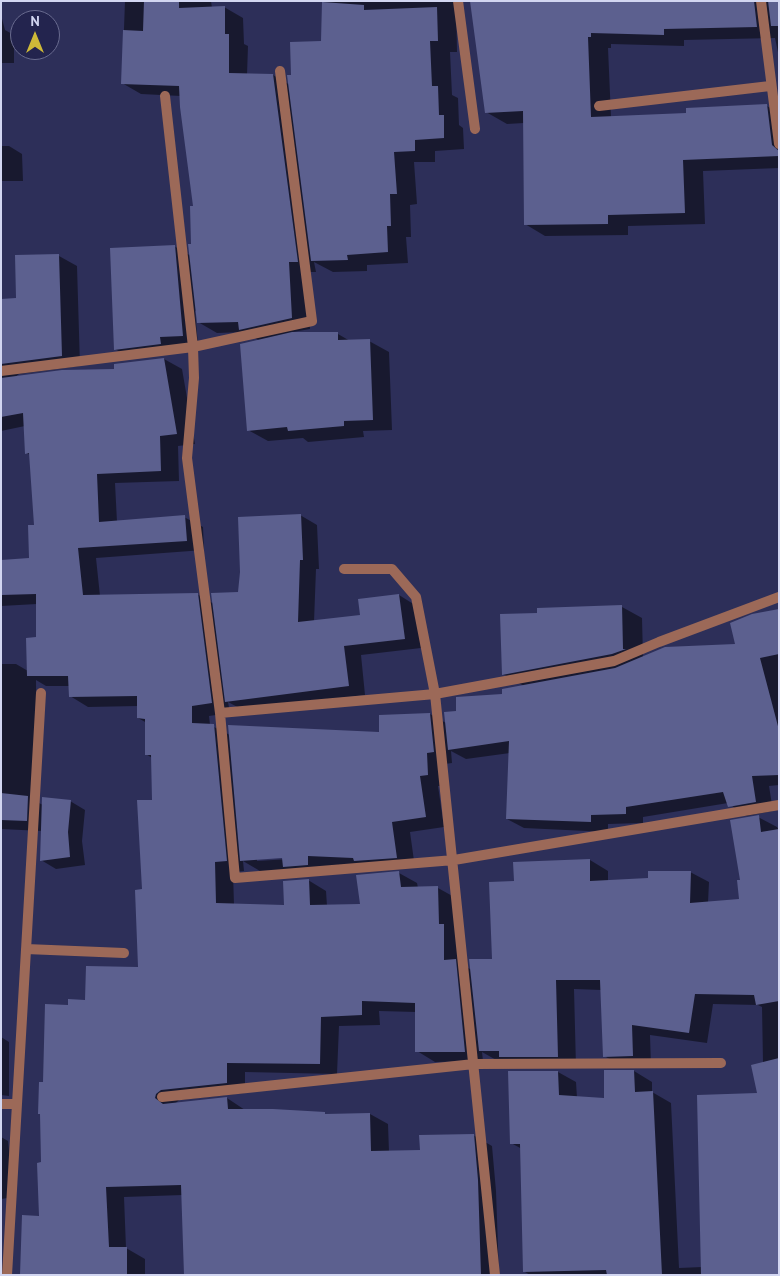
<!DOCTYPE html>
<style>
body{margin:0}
#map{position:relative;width:780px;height:1276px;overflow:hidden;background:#2d2f59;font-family:"PT Sans",sans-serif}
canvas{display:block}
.frame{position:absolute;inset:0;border:2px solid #d2d6f1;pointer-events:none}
.north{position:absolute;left:10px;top:10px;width:50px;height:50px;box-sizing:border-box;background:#23244e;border:1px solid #696b8f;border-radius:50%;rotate:0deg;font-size:14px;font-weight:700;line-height:20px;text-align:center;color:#d2d6f1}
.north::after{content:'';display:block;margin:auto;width:18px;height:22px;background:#ceb938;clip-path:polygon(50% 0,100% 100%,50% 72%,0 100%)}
</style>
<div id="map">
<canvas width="780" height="1276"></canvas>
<div class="frame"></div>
<div class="north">N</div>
</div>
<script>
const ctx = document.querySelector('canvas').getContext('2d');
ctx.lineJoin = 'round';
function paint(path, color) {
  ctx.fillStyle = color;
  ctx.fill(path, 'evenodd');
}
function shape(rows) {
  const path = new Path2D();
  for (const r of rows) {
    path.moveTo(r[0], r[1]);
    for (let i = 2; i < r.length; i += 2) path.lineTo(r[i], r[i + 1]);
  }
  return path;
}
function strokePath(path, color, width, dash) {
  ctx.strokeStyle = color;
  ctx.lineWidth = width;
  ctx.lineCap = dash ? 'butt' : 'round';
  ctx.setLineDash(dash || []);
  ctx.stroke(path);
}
paint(shape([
 [125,1,211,1,212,8,224,7,243,18,244,44,248,46,247,75,273,75,290,85,293,76,322,42,324,1,456,1,457,52,450,52,452,95,458,98,459,125,463,128,464,149,435,151,435,162,414,162,417,204,410,205,411,237,406,237,408,263,367,265,367,271,333,272,314,262,316,272,308,272,310,329,293,332,338,334,350,341,369,341,389,352,392,430,363,431,364,437,308,442,303,438,268,441,248,430,260,341,245,332,217,333,198,322,197,310,195,311,198,344,130,358,115,349,174,246,191,256,194,207,181,96,141,94,122,83],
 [472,1,779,1,779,57,775,38,684,40,684,46,611,44,611,48,608,48,611,117,688,115,767,106,779,113,779,168,703,171,705,224,628,226,628,235,545,236,525,224,524,123,507,124,486,112],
 [1,15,5,30,14,35,14,63,1,63],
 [1,146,9,146,22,154,23,181,1,181],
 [59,256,77,266,80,366,19,374,14,378,115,371,164,359,182,369,195,444,178,446,179,481,115,483,117,522,184,517,203,527,204,550,96,558,100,596,197,594,214,604,239,593,300,515,317,525,319,569,316,569,314,622,361,616,399,595,415,605,421,648,361,655,365,695,243,710,228,702,230,713,209,716,210,725,230,735,381,733,430,714,446,723,458,713,524,686,503,674,538,614,622,607,642,618,643,658,736,645,779,610,779,785,769,786,773,811,746,816,728,803,643,817,643,823,608,824,608,832,524,828,507,819,510,753,466,759,451,751,452,763,445,764,446,786,438,786,444,827,410,832,415,868,260,871,243,861,244,871,233,872,234,905,285,906,308,880,326,891,327,906,361,905,399,873,417,883,418,888,438,888,456,898,462,965,472,970,494,960,515,882,514,863,590,860,608,871,608,881,649,879,690,872,709,882,708,903,740,900,742,881,758,817,777,827,779,830,779,1275,530,1275,525,1272,522,1149,511,1143,509,1072,558,1072,576,1082,577,1098,606,1099,634,1071,652,1082,652,1092,671,1103,679,1268,702,1267,758,1094,763,1063,762,1007,758,1005,713,1004,707,1043,650,1035,651,1066,623,1066,604,1056,601,990,574,989,576,1067,498,1061,482,1052,483,1061,435,1062,417,1051,416,1012,379,1011,380,1025,339,1026,337,1074,245,1072,245,1093,179,1100,175,1104,227,1098,245,1110,328,1115,370,1114,388,1124,389,1152,421,1151,473,1135,492,1146,496,1191,499,1275,185,1275,183,1195,124,1197,126,1248,145,1259,145,1275,42,1275,42,1164,69,1006,86,1001,140,968,143,891,153,801,152,758,146,754,147,723,138,718,138,706,88,707,70,696,70,686,46,686,36,680,37,802,43,805,70,801,85,810,82,841,85,865,56,869,41,860,42,831,1,829,1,664,16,664,28,671,38,639,37,604,1,606,1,561,30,560,35,526,30,455,27,453,25,426,1,431,1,300,17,299],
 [289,857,289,859,257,861,257,858],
 [1,1037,9,1042,9,1096,1,1095],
 [1,1137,8,1141,14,1197,1,1199]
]), '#0007');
paint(shape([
 [144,1,179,1,179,8,225,6,225,34,229,34,229,73,273,74,298,262,289,262,292,318,239,330,238,322,197,323,188,244,191,244,190,206,193,206,180,107,179,86,121,84,123,30,143,31],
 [470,1,754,1,757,27,664,29,664,35,591,33,591,37,588,37,591,117,686,113,686,108,767,104,772,145,779,151,779,156,683,160,685,213,608,215,608,224,524,225,523,111,485,113],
 [768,1,779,1,779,26,771,26],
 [322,2,364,5,364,10,437,7,438,41,430,41,432,86,438,86,439,115,444,115,444,138,415,140,415,151,394,152,397,194,390,194,391,226,387,226,388,252,347,255,348,260,311,261,287,75,291,75,290,42,321,41],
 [175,245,183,336,160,337,161,344,114,350,110,248],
 [59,254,62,356,1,364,1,299,16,298,15,255],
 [292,332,338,332,338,340,370,339,373,420,344,421,344,426,288,431,287,427,247,431,240,344],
 [164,358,177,434,160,436,161,471,97,474,99,522,185,515,187,541,78,548,83,595,198,593,212,703,192,706,192,723,214,724,227,861,215,862,216,903,284,905,283,881,309,879,310,905,360,904,356,875,399,871,401,887,438,886,439,924,444,924,444,960,456,959,465,1052,415,1052,415,1003,362,1001,362,1015,321,1017,320,1064,227,1063,227,1083,161,1090,156,1094,155,1098,163,1104,227,1097,228,1109,273,1109,325,1112,325,1114,370,1113,371,1151,420,1150,419,1135,474,1134,478,1180,481,1275,184,1275,181,1185,106,1187,109,1247,127,1247,127,1275,20,1275,22,1215,39,1216,37,1163,41,1162,40,1114,38,1114,39,1082,43,1082,45,1004,68,1005,68,999,85,1000,86,966,138,967,135,890,142,889,137,800,152,800,151,755,145,755,145,719,137,718,137,696,69,697,68,676,27,676,26,638,36,637,36,594,1,595,1,560,29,558,28,525,34,525,29,453,25,454,23,413,1,417,1,378,62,370,114,369,114,364],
 [301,514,303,560,300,560,298,622,360,615,358,599,399,594,405,639,344,646,349,686,225,702,211,593,238,592,240,572,238,517],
 [622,605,623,649,626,649,612,654,502,675,500,614,537,613,537,608],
 [779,609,779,654,760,658,779,730,779,775,752,776,756,802,728,807,723,792,626,807,626,814,591,815,591,822,506,819,509,741,448,750,444,712,456,711,456,697,502,694,502,689,615,668,665,647,735,644,730,623,752,614],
 [430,713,434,752,427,753,428,775,420,776,426,817,392,822,397,858,354,861,353,858,308,856,308,865,283,867,282,858,240,861,228,725,379,732,379,715],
 [1,793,28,796,27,821,1,820],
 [42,797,71,800,68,832,70,857,40,861],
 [759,815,761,832,779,829,779,1001,756,1005,754,995,695,994,689,1033,632,1025,633,1056,603,1057,600,980,556,980,558,1057,499,1057,499,1051,479,1051,469,959,492,959,489,882,514,881,513,862,590,859,590,881,648,878,648,871,691,871,690,903,739,899,737,880,740,880,730,820],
 [779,1058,779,1275,701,1275,697,1095,757,1093,751,1065],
 [604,1070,634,1070,635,1092,653,1091,662,1275,607,1275,606,1270,523,1272,520,1144,510,1144,508,1071,558,1071,559,1095,604,1098]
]), '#5c608f');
strokePath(shape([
 [458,1,475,129],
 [761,1,779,144],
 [165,96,193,347,194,378,187,458,220,713],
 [599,106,770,86],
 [1,371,193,347,312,321,280,71],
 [344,569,392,569,416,597,435,694,495,1275],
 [779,597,659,642,614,661,435,694,220,713,235,878,454,860,779,805],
 [26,949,124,953],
 [162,1097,474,1064,721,1063],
 [1,1104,17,1104],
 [7,1275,41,693]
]), '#9c6958', 10);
</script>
